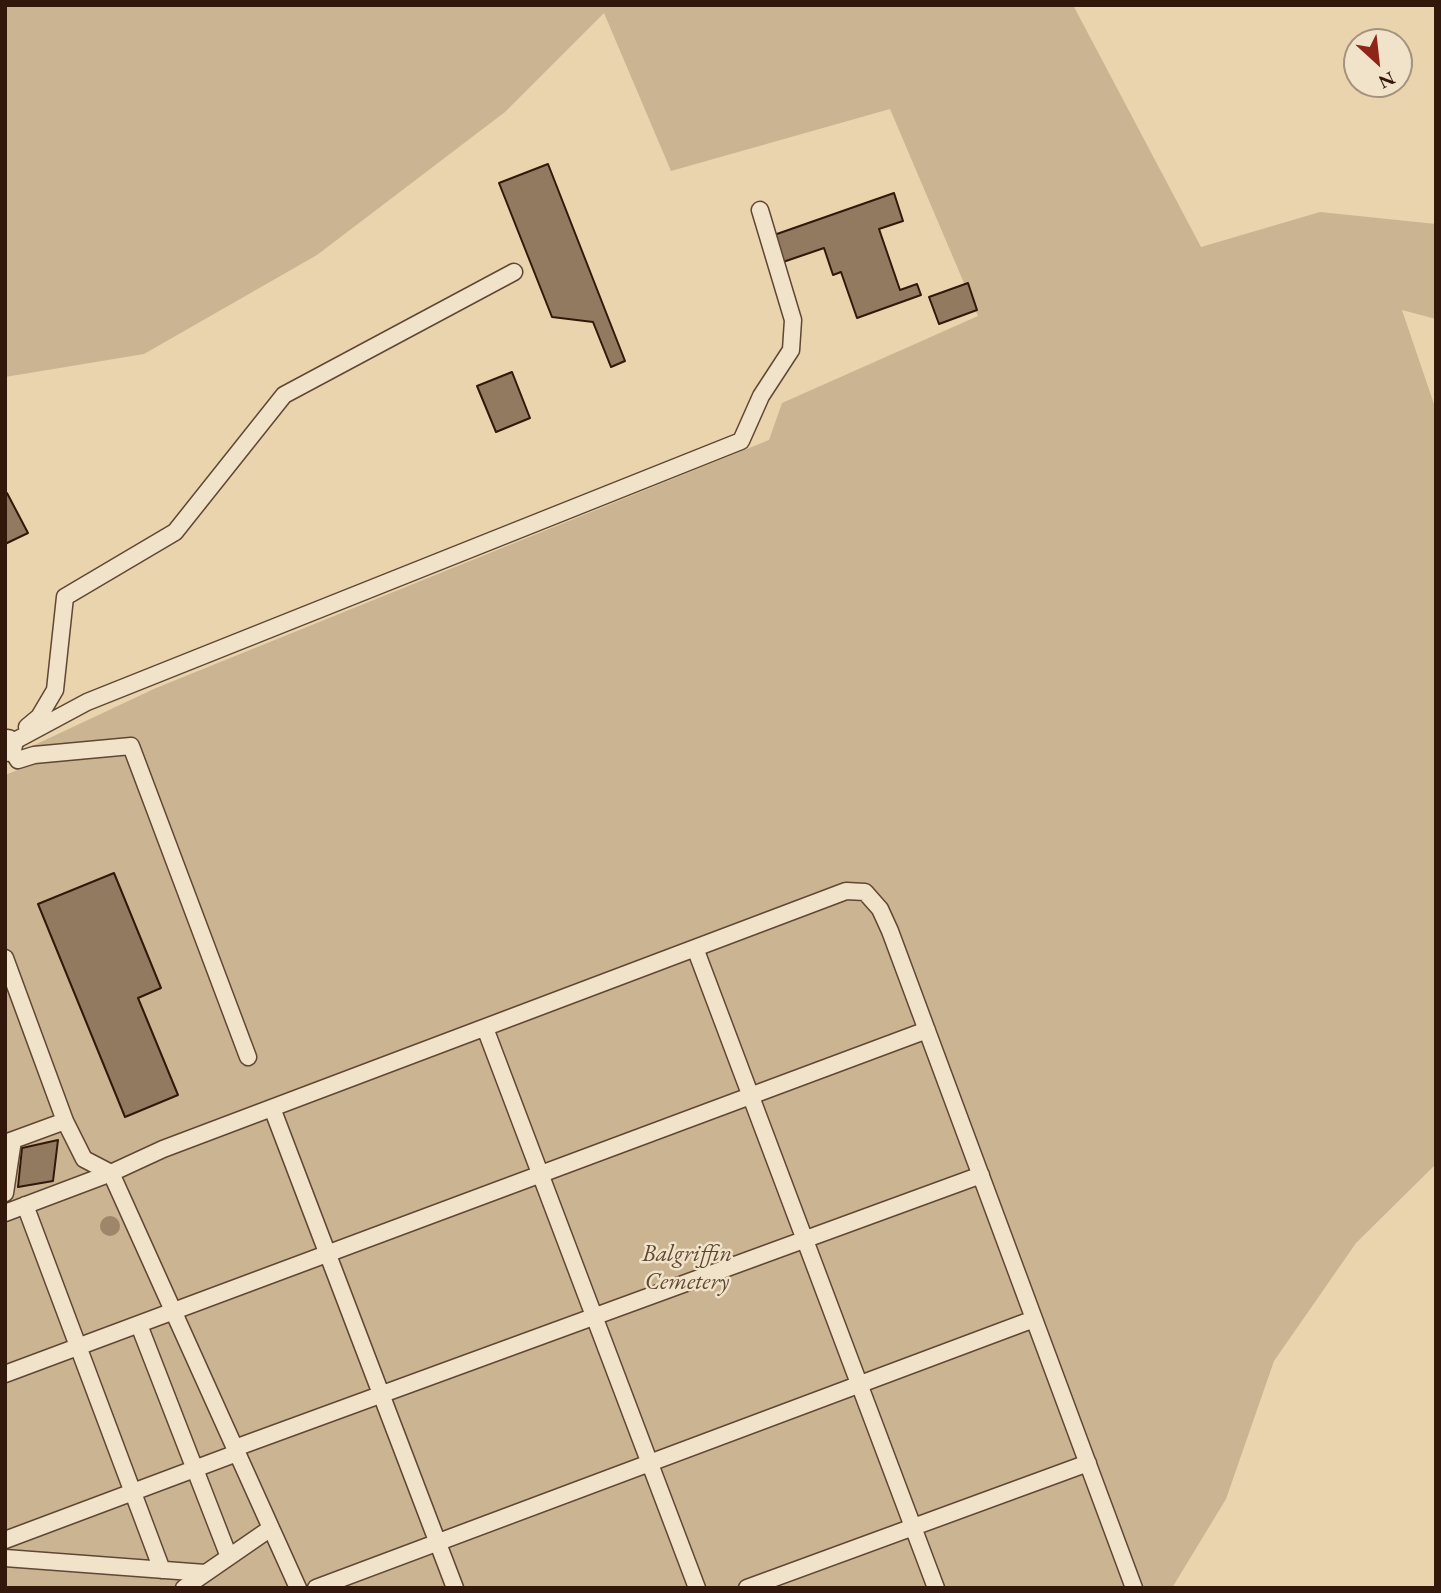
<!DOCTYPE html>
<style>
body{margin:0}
#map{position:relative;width:1441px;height:1593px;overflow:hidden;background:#e9d4ae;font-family:"EB Garamond",serif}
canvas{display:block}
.frame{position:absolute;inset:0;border:7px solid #32180a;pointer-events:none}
.north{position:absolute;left:1343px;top:28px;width:70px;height:70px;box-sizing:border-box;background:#f1e3ca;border:2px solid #a5927d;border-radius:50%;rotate:153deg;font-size:19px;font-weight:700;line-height:28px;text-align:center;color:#32180a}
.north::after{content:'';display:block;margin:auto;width:24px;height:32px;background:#8f2418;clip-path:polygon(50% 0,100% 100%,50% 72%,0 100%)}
</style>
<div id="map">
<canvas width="1441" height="1593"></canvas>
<div class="frame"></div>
<div class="north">N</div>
</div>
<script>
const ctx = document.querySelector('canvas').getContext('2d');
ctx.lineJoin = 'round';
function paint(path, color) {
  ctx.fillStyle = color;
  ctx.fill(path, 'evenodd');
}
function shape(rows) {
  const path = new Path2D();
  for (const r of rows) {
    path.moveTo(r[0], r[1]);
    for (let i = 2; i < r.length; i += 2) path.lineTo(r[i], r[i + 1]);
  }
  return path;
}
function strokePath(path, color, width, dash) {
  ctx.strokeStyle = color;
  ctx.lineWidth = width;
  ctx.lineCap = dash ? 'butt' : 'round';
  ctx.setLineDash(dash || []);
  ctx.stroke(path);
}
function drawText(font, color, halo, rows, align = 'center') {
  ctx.font = font + ' "EB Garamond",serif';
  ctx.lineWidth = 5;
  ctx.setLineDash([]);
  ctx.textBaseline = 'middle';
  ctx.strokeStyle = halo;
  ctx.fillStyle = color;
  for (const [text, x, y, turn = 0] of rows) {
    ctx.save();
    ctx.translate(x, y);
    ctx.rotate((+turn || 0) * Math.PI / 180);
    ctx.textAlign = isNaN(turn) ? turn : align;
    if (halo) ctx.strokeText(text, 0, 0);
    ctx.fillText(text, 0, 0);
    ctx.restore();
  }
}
paint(shape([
 [5,5,1073,5,1201,247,1320,212,1436,224,1436,319,1402,310,1436,410,1436,1164,1356,1243,1274,1361,1226,1499,1172,1588,5,1588,5,775,33,764,26,749,156,688,769,440,782,403,978,316,890,109,671,171,604,13,505,112,317,255,144,354,5,377]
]), '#cab492');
const building = shape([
 [548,164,625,361,611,367,593,322,552,317,499,183,548,164],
 [894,193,903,221,879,229,900,290,917,284,921,295,857,318,841,272,833,275,824,248,783,262,774,235,894,193],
 [968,283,977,310,939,324,929,297,968,283],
 [512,372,530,418,496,432,477,386,512,372],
 [7,493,28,533,5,544,5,494,7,493],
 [114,873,161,988,138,998,178,1095,125,1117,38,904,114,873],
 [58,1140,53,1181,18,1187,22,1148,58,1140]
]);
paint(building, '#917a5f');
strokePath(building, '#32180a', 2);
const service = shape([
 [27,727,39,717,55,690,65,597,175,532,284,395,514,272],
 [5,740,18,760,34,755,131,746,248,1057],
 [7,745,87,702,741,441,761,396,791,350,793,320,760,210],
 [695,948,936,1588],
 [5,958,65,1121,84,1159,111,1173,163,1149,846,891,865,892,880,909,890,931,1134,1588],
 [485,1028,697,1588],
 [272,1108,455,1588],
 [5,1143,65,1121],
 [5,1193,13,1140],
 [25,1205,162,1570],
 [5,1213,111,1173,298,1588],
 [139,1325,229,1557],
 [5,1374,927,1030],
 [235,1448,981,1175],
 [5,1540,237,1453],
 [5,1558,205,1573],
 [184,1588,271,1528],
 [316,1588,1034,1319],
 [747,1588,1088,1463]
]);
const minor = shape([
 [5,746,7,745]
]);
strokePath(service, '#604733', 19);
strokePath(minor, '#604733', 33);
strokePath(service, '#f1e3ca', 16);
strokePath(minor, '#f1e3ca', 30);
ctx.fillStyle = '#9e866a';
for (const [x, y] of [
 [110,1226]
]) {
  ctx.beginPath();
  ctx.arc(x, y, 10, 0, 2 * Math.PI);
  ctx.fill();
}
drawText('italic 24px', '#604733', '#f1e3ca', [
 ["Balgriffin",687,1254],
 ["Cemetery",687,1282]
]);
</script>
